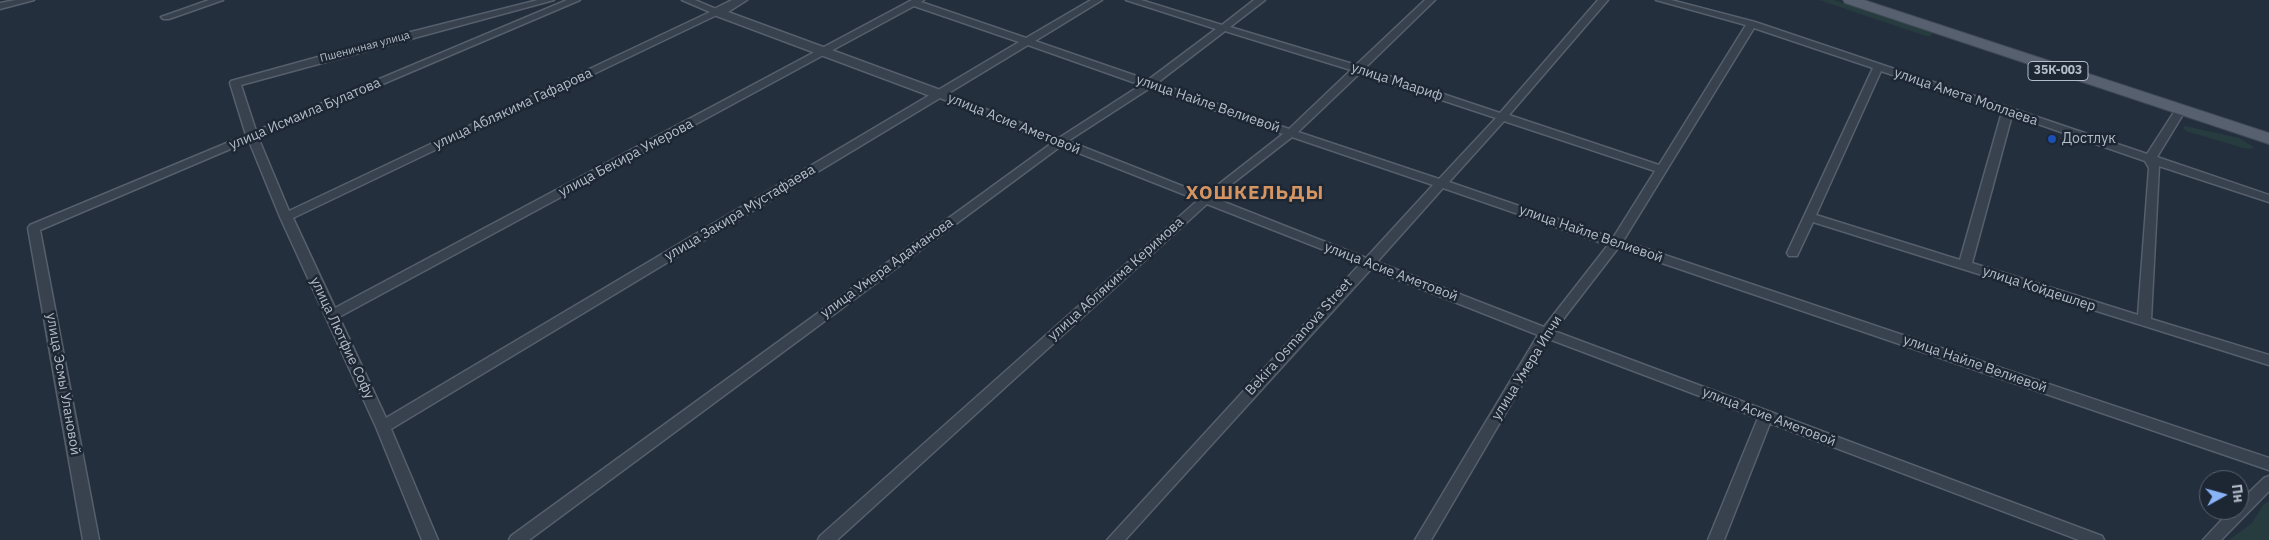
<!DOCTYPE html>
<meta charset="utf-8">
<style>
body{margin:0}
#map{position:relative;width:2269px;height:540px;overflow:hidden;background:#242f3e;font-family:"IBM Plex Sans",sans-serif}
canvas{display:block}
.north{position:absolute;left:2199px;top:470px;width:50px;height:50px;box-sizing:border-box;background:#1d2633;border:1px solid #59626f;border-radius:50%;rotate:83deg;font-size:14px;font-weight:700;line-height:20px;text-align:center;color:#b4bcc9}
.north::after{content:'';display:block;margin:auto;width:18px;height:22px;background:#8ab4f8;clip-path:polygon(50% 0,100% 100%,50% 72%,0 100%)}
</style>
<div id="map">
<canvas width="2269" height="540"></canvas>
<div class="north">Пн</div>
</div>
<script>
const ctx = document.querySelector('canvas').getContext('2d');
ctx.lineJoin = 'round';
function paint(path, color) {
  ctx.fillStyle = color;
  ctx.fill(path, 'evenodd');
}
function shape(rows) {
  const path = new Path2D();
  for (const r of rows) {
    path.moveTo(r[0], r[1]);
    for (let i = 2; i < r.length; i += 2) path.lineTo(r[i], r[i + 1]);
  }
  return path;
}
function strokePath(path, color, width, dash) {
  ctx.strokeStyle = color;
  ctx.lineWidth = width;
  ctx.lineCap = dash ? 'butt' : 'round';
  ctx.setLineDash(dash || []);
  ctx.stroke(path);
}
function drawText(font, color, halo, rows, align = 'center') {
  ctx.font = font + ' "IBM Plex Sans",sans-serif';
  ctx.lineWidth = 5;
  ctx.setLineDash([]);
  ctx.textBaseline = 'middle';
  ctx.strokeStyle = halo;
  ctx.fillStyle = color;
  for (const [text, x, y, turn = 0] of rows) {
    ctx.save();
    ctx.translate(x, y);
    ctx.rotate((+turn || 0) * Math.PI / 180);
    ctx.textAlign = isNaN(turn) ? turn : align;
    if (halo) ctx.strokeText(text, 0, 0);
    ctx.fillText(text, 0, 0);
    ctx.restore();
  }
}
paint(shape([
 [1819,0,1834,0,1932,33,1931,36,1926,36],
 [2185,126,2239,138,2254,147,2252,149,2243,148,2186,131,2183,128],
 [2269,501,2269,540,2229,540,2252,523,2264,504]
]), '#263c3f');
const minor = shape([
 [16,0,34,0,0,9,0,3,16,0],
 [209,0,223,0,169,19,163,19,161,17,209,0],
 [538,0,554,0,241,85,256,131,567,0,580,0,258,137,289,211,710,12,682,0,695,0,723,12,293,218,335,308,912,0,924,0,921,2,1026,38,1091,0,1102,0,1035,41,1148,80,1216,29,1126,0,1141,0,1222,25,1254,0,1265,0,1230,27,1356,65,1425,0,1435,0,1365,68,1500,113,1598,0,1608,0,1509,115,1659,165,1746,25,1656,0,1671,0,1755,22,2147,154,2176,109,2184,109,2185,111,2157,157,2269,195,2269,202,2159,166,2151,319,2269,355,2269,365,1813,222,1797,256,1789,256,1787,253,1873,68,1754,28,1623,241,2269,458,2269,470,1618,248,1554,331,2102,536,2104,540,2079,540,1770,423,1724,540,1708,540,1758,418,1549,339,1431,540,1415,540,1538,335,1371,269,1125,540,1107,540,1360,264,1207,204,837,540,818,540,820,536,1198,200,1061,146,529,540,509,540,511,536,1052,143,940,98,391,429,438,540,422,540,376,427,280,217,249,141,40,230,99,540,83,540,28,228,30,225,246,135,230,83,231,81,387,38,538,0],
 [914,6,1019,42,386,418,339,317,914,6],
 [1225,31,1351,70,1289,129,1157,83,1225,31],
 [1028,45,1141,85,1059,138,947,94,1028,45],
 [1881,71,2002,112,1960,260,1816,215,1881,71],
 [1360,73,1496,118,1439,179,1298,132,1360,73],
 [1150,88,1283,134,1205,195,1068,141,1150,88],
 [2012,115,2145,161,2149,168,2138,315,1972,263,2012,115],
 [1504,121,1655,171,1613,238,1449,182,1504,121],
 [1292,137,1433,185,1366,258,1214,198,1292,137],
 [1443,188,1608,245,1544,327,1377,262,1443,188],
 [2269,476,2269,491,2221,540,2203,540,2231,510,2239,510,2239,502,2264,478,2269,476]
]);
const tertiary = shape([
 [732,0,747,0,728,12,943,91,945,94,938,98,933,97,714,15,714,9,732,0]
]);
const primary = shape([
 [1843,0,1864,0,2269,133,2269,144,1845,3,1843,0]
]);
strokePath(minor, '#565f6c', 3);
strokePath(tertiary, '#565f6c', 3);
strokePath(primary, '#414a57', 2);
paint(minor, '#38414e');
paint(tertiary, '#38414e');
paint(primary, '#56606e');
for (const [x, y, r, color] of [
 [2052,139,5,"#1a4fb4"]
]) {
  const dot = new Path2D();
  dot.arc(x, y, r, 0, 2 * Math.PI);
  ctx.fillStyle = color;
  ctx.fill(dot);
  strokePath(dot, '#1d2633', 2);
}
drawText('11px', '#b4bcc9', '#1d2633', [
 ["Пшеничная улица",365,47,-15]
]);
for (const [x, y, w] of [
 [2058,71,60]
]) {
  const box = new Path2D();
  box.roundRect(x - w / 2, y - 9.5, w, 19, 4);
  ctx.fillStyle = '#1d2633';
  ctx.fill(box);
  strokePath(box, '#b4bcc9', 1);
}
drawText('bold 12px', '#b4bcc9', null, [
 ["35К-003",2058,71]
]);
drawText('14px', '#b4bcc9', '#1d2633', [
 ["улица Маариф",1397,82,18],
 ["улица Амета Моллаева",1966,97,19],
 ["улица Найле Велиевой",1208,104,19],
 ["улица Аблякима Гафарова",513,109,-25],
 ["улица Исмаила Булатова",305,114,-23],
 ["улица Асие Аметовой",1014,124,22],
 ["улица Бекира Умерова",626,158,-28],
 ["улица Закира Мустафаева",740,213,-31],
 ["улица Найле Велиевой",1591,234,19],
 ["улица Умера Адаманова",887,268,-36],
 ["улица Асие Аметовой",1391,272,21],
 ["улица Аблякима Керимова",1116,279,-42],
 ["улица Койдешлер",2039,289,18],
 ["Bekira Osmanova Street",1299,337,-48],
 ["улица Лютфие Софу",342,338,65],
 ["улица Найле Велиевой",1975,364,19],
 ["улица Умера Ипчи",1527,368,-58],
 ["улица Эсмы Улановой",63,384,80],
 ["улица Асие Аметовой",1769,417,21]
]);
drawText('14px', '#b4bcc9', '#1d2633', [
 ["Достлук",2062,139]
], 'left');
ctx.letterSpacing = '1px';
drawText('bold 19px', '#d59563', '#1d2633', [
 ["ХОШКЕЛЬДЫ",1255,194]
]);
ctx.letterSpacing = '0px';
</script>
